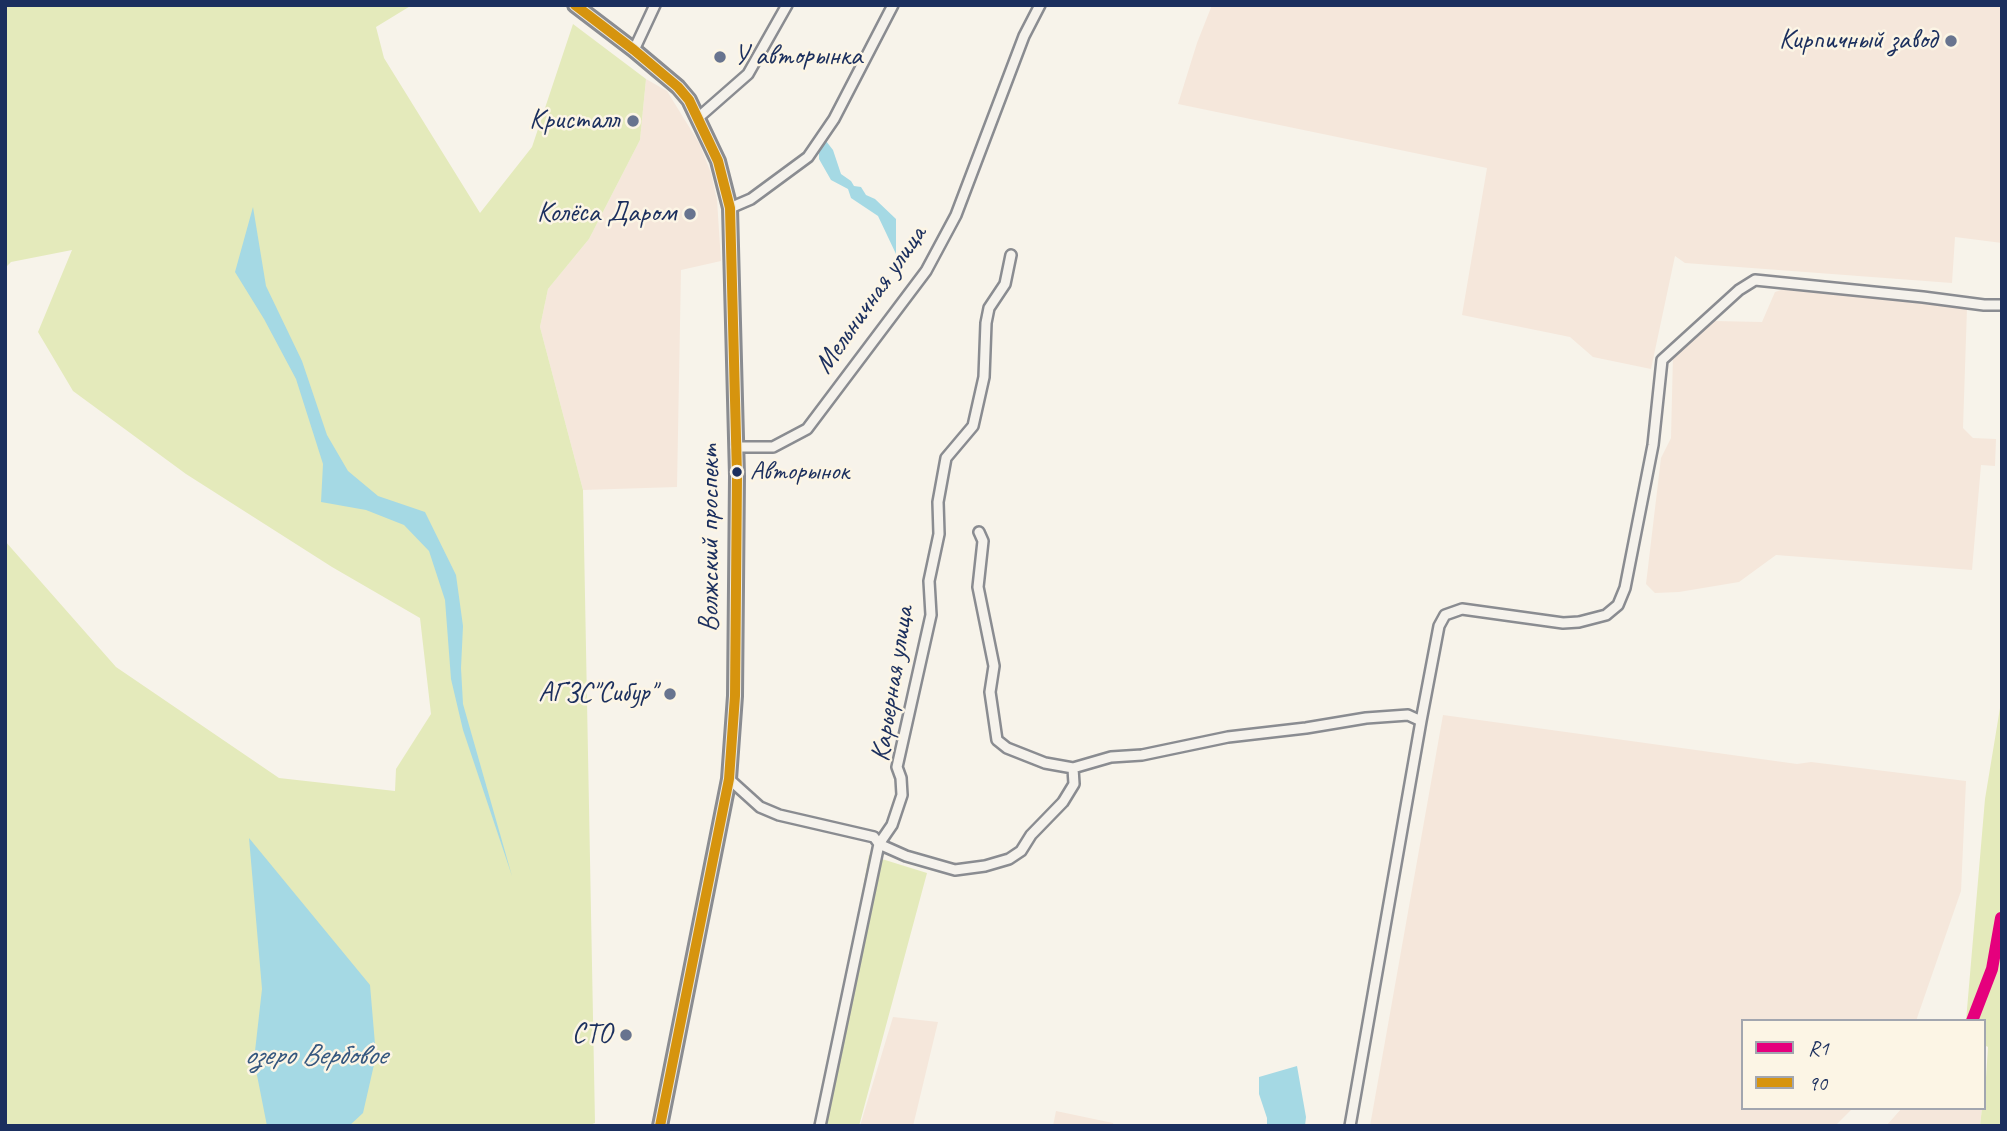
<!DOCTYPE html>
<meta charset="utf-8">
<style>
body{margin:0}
#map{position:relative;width:2007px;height:1131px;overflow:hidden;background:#f7f3ea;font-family:Caveat,sans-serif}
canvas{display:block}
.frame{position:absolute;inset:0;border:7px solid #1b2f5e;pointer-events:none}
.legend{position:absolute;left:1741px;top:1019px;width:245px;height:91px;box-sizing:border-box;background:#fcf5e5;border:2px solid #a2a6af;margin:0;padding:9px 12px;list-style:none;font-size:21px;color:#1b2f5e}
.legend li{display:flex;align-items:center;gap:14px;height:35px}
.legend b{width:35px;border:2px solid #a2a6af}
</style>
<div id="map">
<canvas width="2007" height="1131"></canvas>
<div class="frame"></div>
<ul class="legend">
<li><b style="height:9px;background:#e5007d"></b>R1</li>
<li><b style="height:9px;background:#d6940e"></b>90</li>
</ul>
</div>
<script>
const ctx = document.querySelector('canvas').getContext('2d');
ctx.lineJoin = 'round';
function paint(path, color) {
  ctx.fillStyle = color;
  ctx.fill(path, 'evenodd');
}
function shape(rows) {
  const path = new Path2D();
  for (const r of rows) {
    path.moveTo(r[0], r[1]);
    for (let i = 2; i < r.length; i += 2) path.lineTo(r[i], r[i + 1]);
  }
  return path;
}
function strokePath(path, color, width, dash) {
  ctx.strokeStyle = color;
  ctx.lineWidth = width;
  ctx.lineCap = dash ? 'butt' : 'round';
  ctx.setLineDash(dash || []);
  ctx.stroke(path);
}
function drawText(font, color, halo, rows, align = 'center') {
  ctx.font = font + ' Caveat,sans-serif';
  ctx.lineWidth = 5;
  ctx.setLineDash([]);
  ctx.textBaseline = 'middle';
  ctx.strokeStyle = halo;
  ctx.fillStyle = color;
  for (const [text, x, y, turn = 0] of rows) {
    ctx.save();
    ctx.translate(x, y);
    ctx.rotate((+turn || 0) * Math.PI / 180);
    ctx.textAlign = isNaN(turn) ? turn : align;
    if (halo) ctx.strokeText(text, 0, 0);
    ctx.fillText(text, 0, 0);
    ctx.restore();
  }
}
paint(shape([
 [1212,5,2002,5,2002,243,1955,237,1952,283,1685,263,1675,256,1651,369,1593,357,1570,337,1462,315,1487,168,1178,104,1197,43],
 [646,79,667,91,699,143,711,173,717,200,721,261,681,270,677,487,583,490,540,327,548,289,589,239,640,140],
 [1790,287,1967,308,1963,428,1973,438,1996,439,1995,466,1981,465,1972,570,1776,555,1739,582,1679,592,1655,593,1646,584,1661,458,1671,438,1673,355,1714,321,1762,322,1775,292],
 [1443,715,1797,764,1811,762,1966,781,1961,891,1916,1021,1743,1021,1743,1108,1853,1108,1835,1126,1370,1126],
 [893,1017,938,1022,913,1126,860,1126],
 [1902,1108,1982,1108,1980,1126,1886,1126],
 [1056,1111,1113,1123,1114,1126,1053,1126]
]), '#f5e7db');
paint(shape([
 [5,5,412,5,376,27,384,58,480,213,532,147,573,24,646,79,640,140,589,239,548,289,540,327,583,490,595,1123,587,1126,5,1126,5,541,116,667,279,778,395,791,396,769,431,714,420,618,332,567,186,474,73,391,38,332,72,250,11,262,5,268],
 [2002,696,2002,1126,1980,1126,1982,1108,1984,1108,1988,1047,1984,1045,1984,1021,1966,1021,1985,799],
 [869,855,927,873,859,1126,820,1126]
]), '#e4eabb');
paint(shape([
 [826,141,833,150,841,174,851,181,854,186,861,187,866,195,875,199,896,219,896,254,878,216,851,198,848,189,831,180,819,159,819,147],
 [253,207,266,286,302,361,327,435,348,471,378,496,425,512,456,575,463,626,461,668,463,704,512,876,463,730,451,679,445,600,429,551,404,525,366,510,321,502,323,464,296,379,264,319,235,272],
 [249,838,370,985,376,1056,363,1113,349,1126,267,1126,254,1060,262,989],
 [1297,1066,1306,1117,1305,1126,1267,1126,1267,1118,1259,1094,1259,1077]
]), '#a5d9e4');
const minor = shape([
 [634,50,655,5],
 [699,117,748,74,787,5],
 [730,208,751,199,808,157,834,119,893,5],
 [735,447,773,447,807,429,926,271,956,215,1024,36,1040,5],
 [979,532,983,541,978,587,994,666,990,692,997,740,1007,748,1045,763,1073,768],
 [729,779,760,807,779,815,874,837,879,844,906,856,955,870,985,866,1009,859,1021,851,1031,835,1063,802,1074,784,1073,768,1111,757,1142,755,1228,737,1306,728,1366,718,1408,715,1421,721],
 [820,1126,879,844,892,825,902,795,901,778,897,767,931,615,929,581,939,534,938,502,946,458,973,426,984,377,986,323,989,308,1005,284,1011,255],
 [1350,1126,1421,721,1439,626,1445,615,1462,609,1563,623,1579,622,1606,615,1618,605,1625,588,1653,445,1662,360,1739,290,1755,280,1923,297,1984,305,2002,305]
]);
const major = shape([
 [575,5,634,50,678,87,689,100,718,161,730,208,737,476,735,696,729,779,660,1126]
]);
strokePath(minor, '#8a8c91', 14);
strokePath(major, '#8a8c91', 18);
strokePath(minor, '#f5f2ec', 9);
strokePath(major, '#eee9df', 12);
strokePath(shape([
 [575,5,634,50,678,87,689,100,718,161,730,208,737,476,735,696,729,779,660,1126]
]), '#d6940e', 10);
strokePath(shape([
 [1972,1021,1992,969,2001,918]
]), '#e5007d', 12);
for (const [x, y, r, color] of [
 [1951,41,7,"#68748f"],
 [720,57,7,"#68748f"],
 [633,121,7,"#68748f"],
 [690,214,7,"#68748f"],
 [737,472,6,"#1b2f5e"],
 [670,694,7,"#68748f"],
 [626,1035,7,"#68748f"]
]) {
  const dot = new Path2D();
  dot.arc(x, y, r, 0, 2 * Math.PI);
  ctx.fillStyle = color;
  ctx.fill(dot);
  strokePath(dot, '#fcf5e5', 2.5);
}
drawText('26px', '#1b2f5e', '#fcf5e5', [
 ["Авторынок",750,472]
], 'left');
drawText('28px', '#1b2f5e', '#fcf5e5', [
 ["Кирпичный завод",1937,41],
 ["У авторынка",734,57,"left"],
 ["Кристалл",619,121],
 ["Колёса Даром",676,214],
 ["АГЗС\"Сибур\"",656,694],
 ["СТО",612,1035]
], 'right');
drawText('28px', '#1b2f5e', '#fcf5e5', [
 ["Мельничная улица",871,300,-55],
 ["Волжский проспект",711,538,-90],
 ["Карьерная улица",893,684,-81]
]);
drawText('italic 30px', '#35577f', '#fcf5e5', [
 ["озеро Вербовое",315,1056]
]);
</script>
